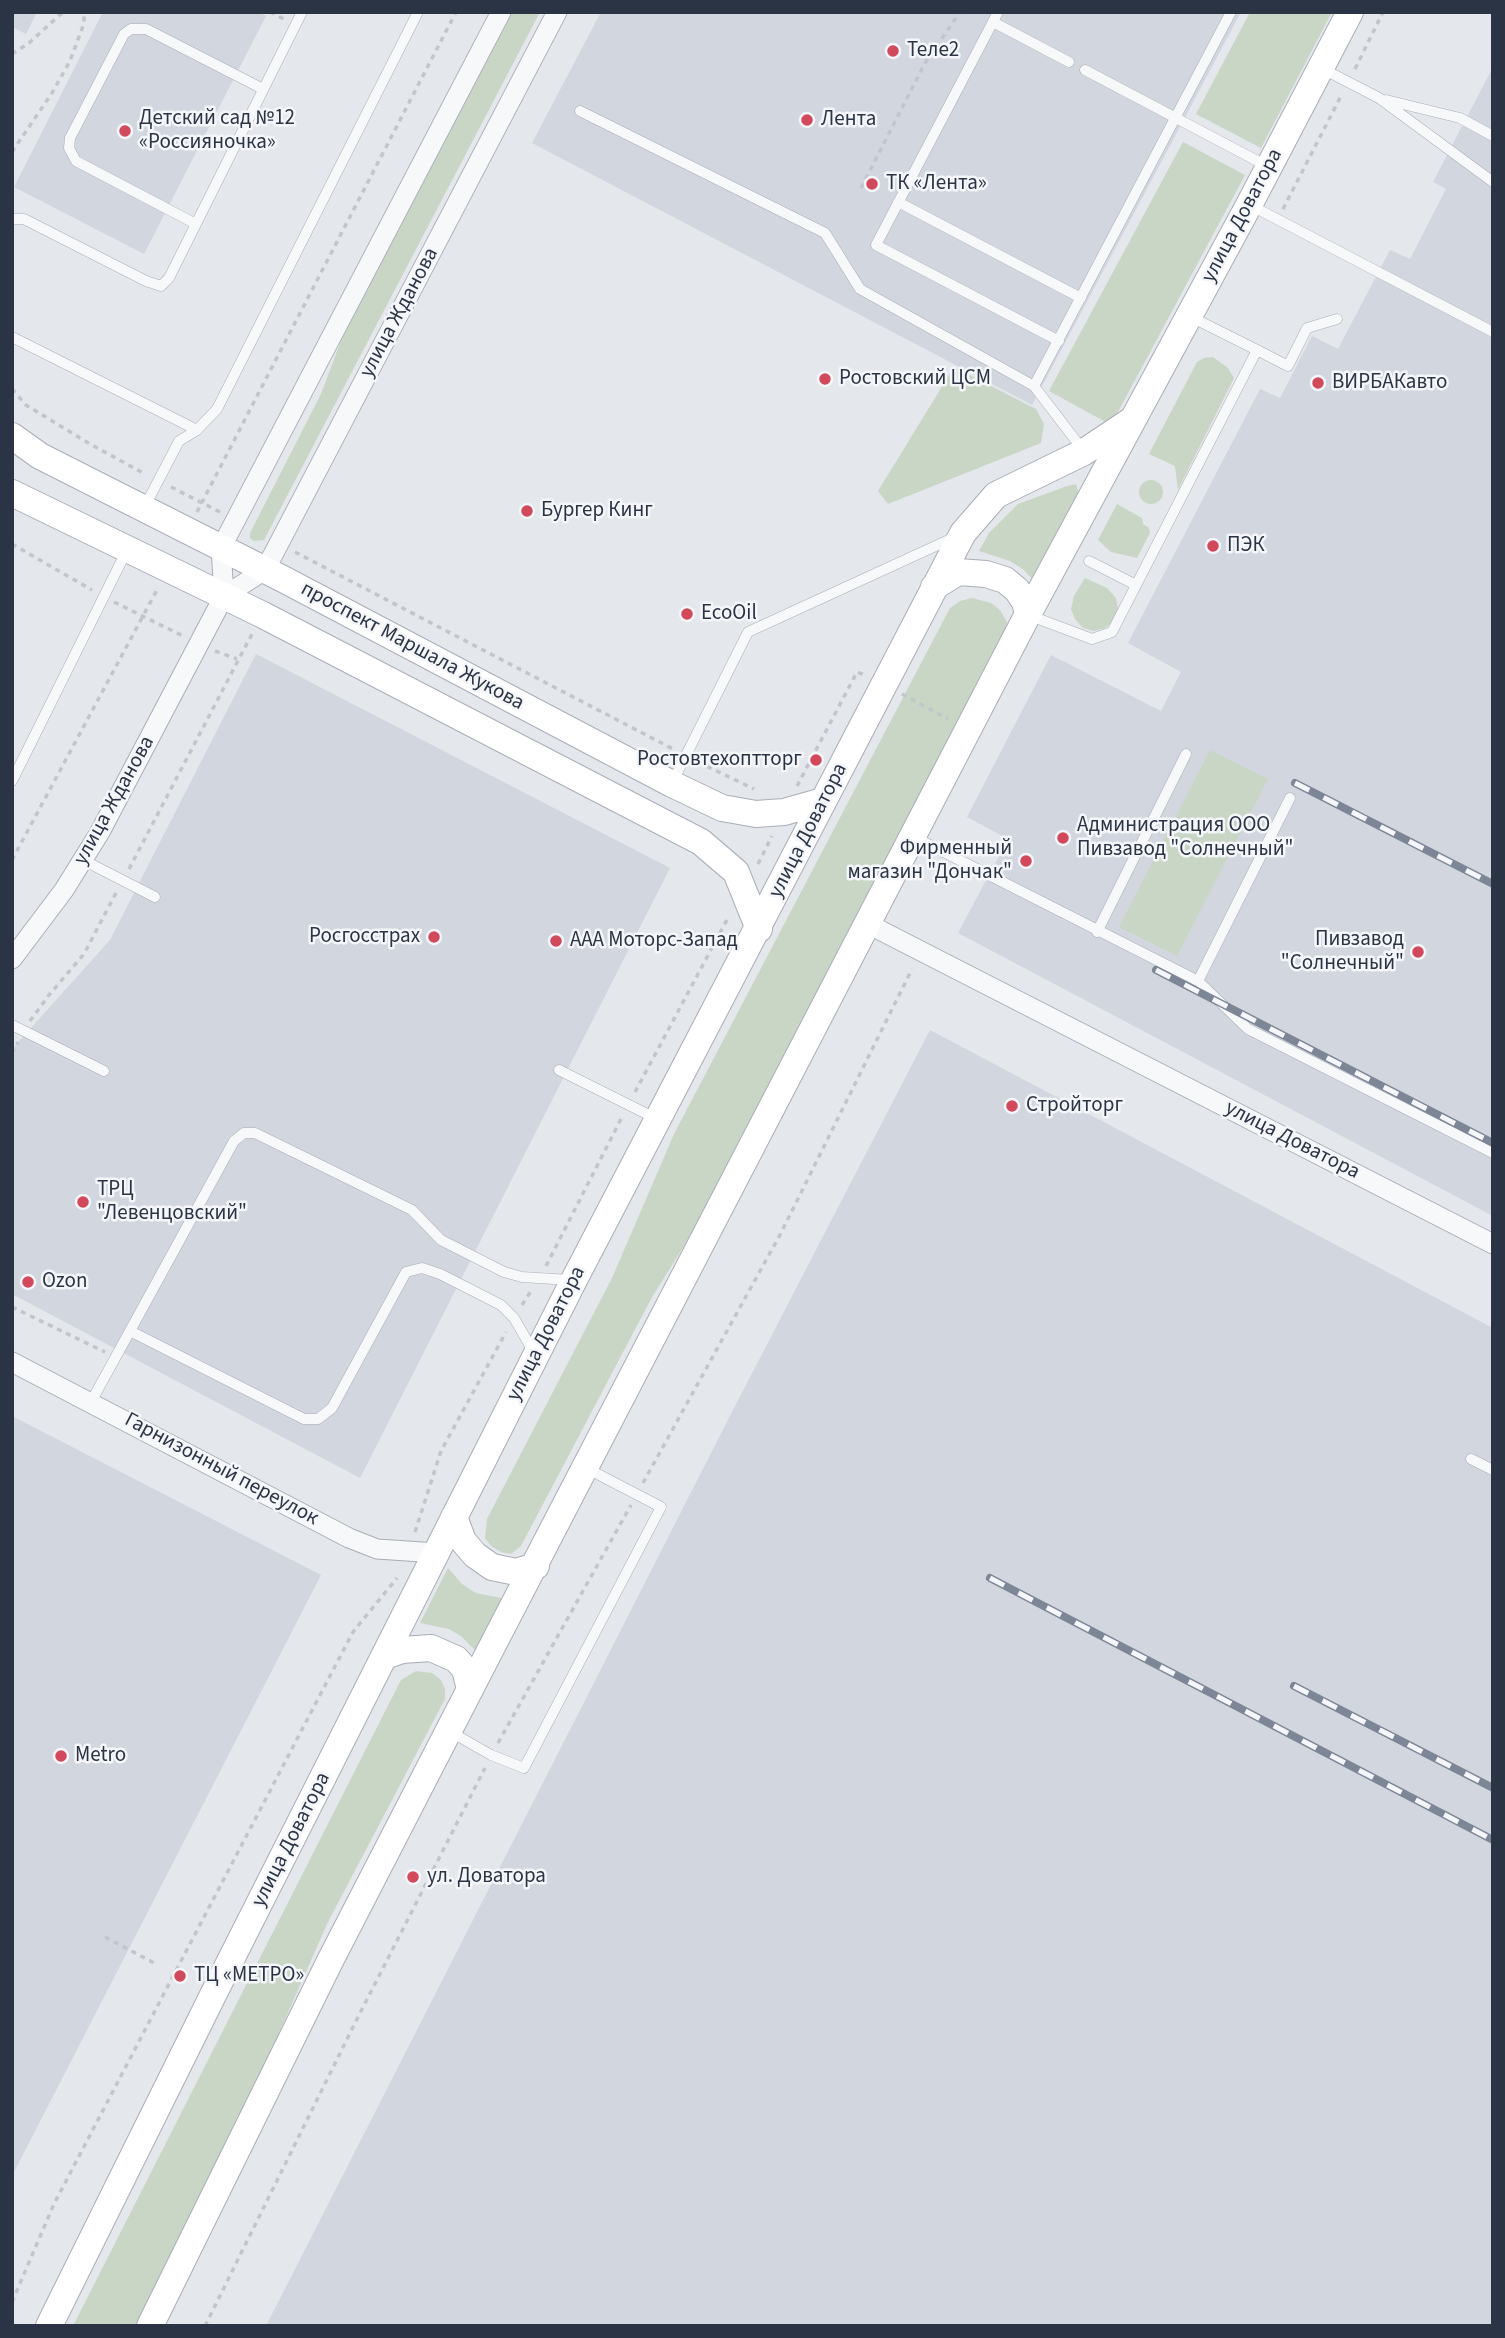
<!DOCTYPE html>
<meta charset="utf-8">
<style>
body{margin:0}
#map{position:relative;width:1505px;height:2338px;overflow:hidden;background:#e4e7ec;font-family:"Source Sans 3",sans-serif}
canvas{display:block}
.frame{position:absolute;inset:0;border:14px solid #2b3445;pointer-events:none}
</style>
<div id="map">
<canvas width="1505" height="2338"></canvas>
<div class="frame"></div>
</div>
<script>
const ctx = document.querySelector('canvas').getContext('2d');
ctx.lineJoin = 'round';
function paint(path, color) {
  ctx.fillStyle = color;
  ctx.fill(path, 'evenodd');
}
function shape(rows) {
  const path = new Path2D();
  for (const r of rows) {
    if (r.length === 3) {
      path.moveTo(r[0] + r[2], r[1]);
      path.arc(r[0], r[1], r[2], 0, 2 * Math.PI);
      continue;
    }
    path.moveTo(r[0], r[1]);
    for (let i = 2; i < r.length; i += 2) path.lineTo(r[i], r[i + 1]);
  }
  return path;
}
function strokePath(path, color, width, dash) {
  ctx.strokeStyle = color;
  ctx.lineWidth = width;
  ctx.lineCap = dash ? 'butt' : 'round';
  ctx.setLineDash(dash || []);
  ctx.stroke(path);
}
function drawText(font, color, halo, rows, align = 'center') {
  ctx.font = font + ' "Source Sans 3",sans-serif';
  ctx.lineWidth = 5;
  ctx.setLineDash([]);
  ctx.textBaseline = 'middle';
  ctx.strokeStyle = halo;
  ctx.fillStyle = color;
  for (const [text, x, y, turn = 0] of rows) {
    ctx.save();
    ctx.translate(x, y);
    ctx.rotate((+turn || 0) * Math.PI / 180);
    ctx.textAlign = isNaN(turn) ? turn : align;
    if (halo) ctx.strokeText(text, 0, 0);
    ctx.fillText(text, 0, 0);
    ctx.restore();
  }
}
paint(shape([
 [12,12,37,12,26,34,12,27],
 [103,12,258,12,266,16,144,254,14,187],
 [601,12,1241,12,1032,405,532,143],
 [1493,67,1493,1216,958,933,1008,839,967,817,1051,655,1161,711,1181,672,1128,643,1260,389,1280,398,1312,336,1338,349,1390,250,1410,259,1446,189,1433,182],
 [256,654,670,868,360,1478,12,1294,12,1049,110,940],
 [930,1030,1493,1328,1493,2326,266,2326,733,1410],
 [12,1416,321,1575,12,2176]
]), '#d2d6de');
paint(shape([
 [511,12,540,12,264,540,254,541,250,538,250,533,321,394,346,327],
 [1250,12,1332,12,1261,148,1196,114],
 [1183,142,1245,175,1111,425,1049,391],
 [1213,357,1228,368,1234,378,1178,490,1175,466,1149,454,1197,362,1204,358],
 [954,367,1036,409,1044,424,1041,443,888,504,878,491],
 [1151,492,12],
 [1076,484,1079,494,1033,580,1024,570,1010,561,979,551,989,533,1018,504,1067,486],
 [1117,504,1142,518,1143,524,1149,528,1150,533,1137,558,1111,552,1098,540],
 [1085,578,1107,588,1116,598,1118,610,1114,621,1105,628,1094,631,1083,628,1075,619,1071,609,1074,596],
 [972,598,991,603,1000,610,1007,622,1007,634,697,1225,651,1299,521,1546,511,1554,501,1552,491,1546,485,1538,487,1519,612,1278,674,1134,950,608,960,601],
 [1210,750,1268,779,1177,956,1119,927],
 [448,1568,462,1584,476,1593,506,1599,478,1653,461,1636,449,1629,420,1623],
 [416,1671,432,1673,441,1680,445,1689,445,1699,328,1922,259,2078,137,2326,73,2326,401,1680]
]), '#c9d6c5');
const lane = shape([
 [998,12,876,245,1059,341],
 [993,22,1069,62],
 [1321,68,1379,98,1493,182],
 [1085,70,1267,166],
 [1386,100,1460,118,1493,136],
 [580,111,825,233,860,289,1034,386],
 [898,202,1081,298],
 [1250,205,1493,332],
 [12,219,24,219,146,281,161,286,169,278,302,12],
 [196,224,76,161,69,148,70,138,124,34,131,29,146,29,263,89],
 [12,337,197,430],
 [1257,350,1288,366,1307,328,1337,319],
 [1083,450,1034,386,1231,12],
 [144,508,179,441,197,430,217,409,418,12],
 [1089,561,1136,585],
 [1028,615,1092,639,1112,632,1257,350,1189,316],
 [12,781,127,550],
 [672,783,748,632,953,538],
 [914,837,1198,981,1290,798],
 [83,860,155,897],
 [1097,932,1186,754],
 [1198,981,1248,1029,1493,1153],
 [12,1025,104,1071],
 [559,1070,655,1118],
 [130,1331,304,1419,318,1419,332,1408,406,1272,422,1268,440,1274,501,1305,514,1318,533,1351],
 [91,1402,234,1141,244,1133,255,1133,412,1210,441,1240,504,1272,522,1277,570,1280],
 [1471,1459,1493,1470],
 [449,1731,491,1755,524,1768,661,1507,586,1468]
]);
const street = shape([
 [224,596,221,548,501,12],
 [868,924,1493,1244],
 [12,959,64,890,100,832,224,596,265,570,557,12],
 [12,1362,349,1538,377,1549,437,1553]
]);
const secondary = shape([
 [12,436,40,456,283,579,672,784,722,808,756,814,784,812,823,801],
 [12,493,263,615,701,842,736,872,759,929],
 [934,587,958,572,986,574,1005,580,1017,590,1025,602,1028,614],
 [454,1517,463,1541,475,1555,492,1567,516,1572,536,1566],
 [385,1656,402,1650,431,1648,456,1659,465,1669,470,1689],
 [49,2326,214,1993,574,1280,963,533,996,495,1084,452,1132,420],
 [150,2326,330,1961,498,1635,1028,614,1249,205,1350,12]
]);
strokePath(lane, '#a9aeb7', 11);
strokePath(street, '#a9aeb7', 21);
strokePath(secondary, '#a9aeb7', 28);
strokePath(shape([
 [270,12,284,19],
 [12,54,29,43,63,12],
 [1355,69,1383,12],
 [12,152,52,93,70,61,83,26,85,12],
 [861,188,925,63,960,12],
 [1283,209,1342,94],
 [12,389,26,405,90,444,145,474],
 [171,487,220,512],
 [197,512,456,12],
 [12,544,92,590],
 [295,552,673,749],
 [114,602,183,636],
 [215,651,237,659],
 [902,694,948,719],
 [698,762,754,789],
 [797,786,857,672,864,675],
 [12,860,158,588],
 [758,864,772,836],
 [129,869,252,634],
 [30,1021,49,995,84,954,117,891],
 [12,1053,18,1042],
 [635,1092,729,916],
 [546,1266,622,1117],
 [522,1305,531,1291],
 [12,1307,105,1352],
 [643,1483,781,1233,912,969],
 [415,1532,441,1451,506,1332],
 [498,1743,631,1505],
 [105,1937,156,1964],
 [12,2302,54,2204,353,1632,397,1578],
 [205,2326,356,2021,485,1768]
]), '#c2c5cb', 3.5, [5, 5]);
strokePath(lane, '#f7f8fa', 10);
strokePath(street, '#f7f8fa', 19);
strokePath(secondary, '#fff', 26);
const rail = shape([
 [1295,783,1493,884],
 [1156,970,1493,1143],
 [990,1578,1493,1840],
 [1294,1686,1493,1788]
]);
strokePath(rail, '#7d8696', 8);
strokePath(rail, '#f4f6f9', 5, [16]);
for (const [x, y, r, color] of [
 [893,51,7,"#d1495b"],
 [807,120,7,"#d1495b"],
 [125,131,7,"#d1495b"],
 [872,184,7,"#d1495b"],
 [825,379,7,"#d1495b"],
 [1318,383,7,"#d1495b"],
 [527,511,7,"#d1495b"],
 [1213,546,7,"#d1495b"],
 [687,614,7,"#d1495b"],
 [816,760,7,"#d1495b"],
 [1063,838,7,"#d1495b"],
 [1026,861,7,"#d1495b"],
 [434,937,7,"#d1495b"],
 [556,941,7,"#d1495b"],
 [1418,952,7,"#d1495b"],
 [1012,1106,7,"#d1495b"],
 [83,1202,7,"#d1495b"],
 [28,1282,7,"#d1495b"],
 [61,1756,7,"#d1495b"],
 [413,1877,7,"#d1495b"],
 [180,1976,7,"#d1495b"]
]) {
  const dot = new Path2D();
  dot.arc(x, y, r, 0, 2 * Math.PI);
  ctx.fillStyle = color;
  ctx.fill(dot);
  strokePath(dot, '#f4f6f9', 2.5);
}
drawText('21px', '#2b3445', '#f4f6f9', [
 ["Теле2",907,51],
 ["Детский сад №12",139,119],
 ["«Россияночка»",139,143],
 ["Лента",821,120],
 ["ТК «Лента»",886,184],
 ["Ростовский ЦСМ",839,379],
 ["ВИРБАКавто",1332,383],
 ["Бургер Кинг",541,511],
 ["ПЭК",1227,546],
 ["EcoOil",701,614],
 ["Ростовтехоптторг",802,760,"right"],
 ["Администрация ООО",1077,826],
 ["Пивзавод \"Солнечный\"",1077,850],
 ["Фирменный",1012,849,"right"],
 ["магазин \"Дончак\"",1012,873,"right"],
 ["Росгосстрах",420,937,"right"],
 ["Пивзавод",1404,940,"right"],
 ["\"Солнечный\"",1404,964,"right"],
 ["ААА Моторс-Запад",570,941],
 ["Стройторг",1026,1106],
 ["ТРЦ",97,1190],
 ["\"Левенцовский\"",97,1214],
 ["Ozon",42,1282],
 ["Metro",75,1756],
 ["ул. Доватора",427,1877],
 ["ТЦ «МЕТРО»",194,1976]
], 'left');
drawText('21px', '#2b3445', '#f4f6f9', [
 ["улица Доватора",1243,216,-62],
 ["улица Жданова",400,313,-62],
 ["проспект Маршала Жукова",412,647,28],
 ["улица Жданова",115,801,-61],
 ["улица Доватора",809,831,-63],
 ["улица Доватора",1292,1141,27],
 ["улица Доватора",547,1334,-63],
 ["Гарнизонный переулок",221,1470,28],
 ["улица Доватора",292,1840,-63]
]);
</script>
